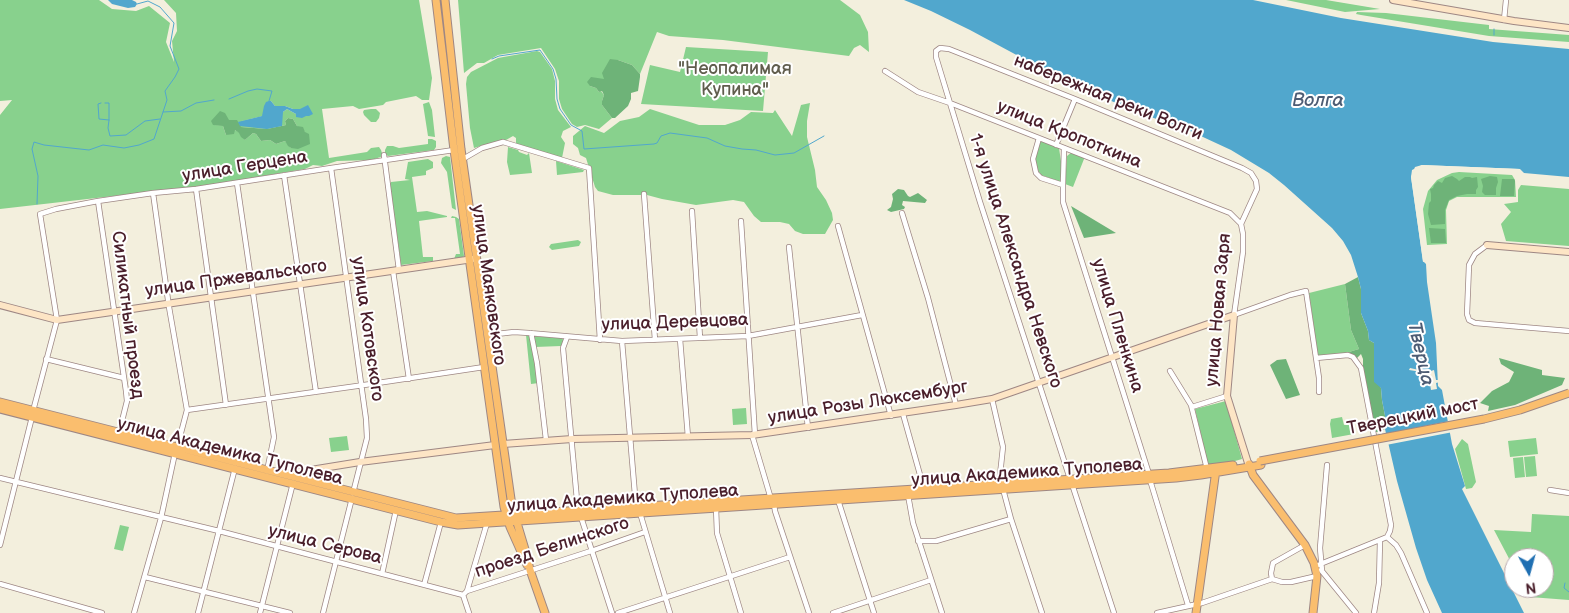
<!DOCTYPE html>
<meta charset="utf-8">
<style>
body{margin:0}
#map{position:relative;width:1569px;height:613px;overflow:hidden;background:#f3efdd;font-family:"Balsamiq Sans",sans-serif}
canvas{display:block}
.north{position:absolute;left:1504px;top:548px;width:50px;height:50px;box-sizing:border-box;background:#fff;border:1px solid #b7a5aa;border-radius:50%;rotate:173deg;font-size:14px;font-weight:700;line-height:20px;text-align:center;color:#4a1f2b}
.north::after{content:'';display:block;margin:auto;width:18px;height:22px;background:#1f6fb2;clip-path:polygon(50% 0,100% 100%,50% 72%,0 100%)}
</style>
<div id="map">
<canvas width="1569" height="613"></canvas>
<div class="north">N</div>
</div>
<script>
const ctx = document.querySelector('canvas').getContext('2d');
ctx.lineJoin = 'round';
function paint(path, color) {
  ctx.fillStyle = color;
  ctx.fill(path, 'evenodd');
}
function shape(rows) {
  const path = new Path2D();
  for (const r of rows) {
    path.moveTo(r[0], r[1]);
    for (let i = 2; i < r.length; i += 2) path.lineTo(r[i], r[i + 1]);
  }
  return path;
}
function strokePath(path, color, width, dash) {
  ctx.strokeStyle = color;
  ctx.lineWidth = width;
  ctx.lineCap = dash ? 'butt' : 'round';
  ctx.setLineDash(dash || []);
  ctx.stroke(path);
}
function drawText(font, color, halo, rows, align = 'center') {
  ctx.font = font + ' "Balsamiq Sans",sans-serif';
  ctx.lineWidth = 4;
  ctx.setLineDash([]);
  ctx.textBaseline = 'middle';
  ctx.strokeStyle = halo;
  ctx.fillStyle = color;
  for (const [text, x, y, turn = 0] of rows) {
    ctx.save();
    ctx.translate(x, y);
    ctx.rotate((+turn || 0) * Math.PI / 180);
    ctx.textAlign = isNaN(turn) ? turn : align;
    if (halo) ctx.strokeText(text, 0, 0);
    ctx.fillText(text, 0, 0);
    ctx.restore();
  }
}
paint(shape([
 [0,0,99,0,112,9,136,11,149,6,170,23,166,42,174,62,172,41,177,31,176,13,164,0,419,0,432,78,429,100,422,100,416,96,386,102,383,105,359,109,353,106,322,109,329,158,367,152,371,148,379,147,381,150,383,156,372,160,337,161,322,166,313,165,305,169,210,185,0,209,0,115,12,100,0,101],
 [271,101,275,106,285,106,293,109,300,109,296,117,296,114,287,109,283,112,238,122,263,116],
 [288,118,293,119,297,126,305,132,295,148,291,148,285,141,276,144,270,140,261,141,256,134,253,133,245,140,240,133,235,130,226,135,223,126,214,125,267,129,286,125,285,121],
 [458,0,840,0,860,15,868,32,869,52,860,45,854,48,849,56,723,40,669,36,657,32,640,74,632,65,618,60,604,79,590,86,596,88,599,92,601,91,604,95,602,101,602,105,612,118,599,129,585,125,577,127,572,124,562,109,559,99,559,81,555,69,541,48,498,55,484,63,477,63,464,73],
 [1286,0,1326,0,1380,9,1345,12],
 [1357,12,1386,13,1489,25,1489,29,1569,35,1569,42,1489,36,1361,15,1356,14],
 [686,47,768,52,763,111,641,104,650,65,680,72],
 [537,51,540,52,552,69,555,81,555,99,558,110,571,127,563,131,561,137,565,143,562,158,516,144,516,138,513,136,506,140,497,141,474,148,470,128,466,84,467,77,471,72,498,58],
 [429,102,432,110,435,137,428,136,423,104],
 [810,103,807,121,807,137,815,170,817,187,826,200,832,213,833,220,825,234,803,234,795,231,789,224,780,222,761,222,754,216,744,202,733,200,696,205,662,199,647,195,613,195,598,191,595,187,586,158,580,155,578,148,573,144,573,136,585,126,604,133,620,121,639,117,650,109,699,125,725,125,740,120,751,112,773,113,775,110,792,136,801,105],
 [371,109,376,109,380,113,379,118,376,122,371,122,364,115,363,112,364,110],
 [428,139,432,139,436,141,436,147,434,150,388,156,385,154,385,150,387,146,393,146,399,148,428,144],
 [1041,139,1057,145,1059,148,1062,168,1060,182,1041,175,1034,164,1035,156],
 [508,147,518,150,519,152,527,155,529,153,532,173,510,175,507,162],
 [1072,152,1084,157,1084,159,1073,187,1065,184,1067,156],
 [446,156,450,157,456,210,452,208,447,172,441,163,442,158],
 [428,159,433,162,433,168,426,171,426,175,412,177,417,212,427,211,447,216,447,217,419,221,423,257,433,257,433,261,401,265,390,184,391,182,410,180,405,179,408,162],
 [556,161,584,170,583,172,557,175],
 [1459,172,1512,175,1515,180,1516,197,1457,197,1449,201,1446,210,1447,244,1427,245,1423,209,1428,191,1437,180,1452,173],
 [1521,185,1569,189,1569,246,1506,241,1501,224,1511,212,1504,204,1518,202,1518,190],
 [452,216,456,217,459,219,464,256,462,259,454,259,456,254,460,254,455,218,451,218],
 [578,240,581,242,579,246,552,250,549,247,551,244],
 [1345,284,1351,330,1359,349,1352,351,1350,352,1350,354,1318,357,1309,293],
 [526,335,530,335,539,383,531,384],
 [532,336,562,338,564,341,561,346,535,347],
 [1226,401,1242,459,1228,463,1208,465,1195,409],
 [746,408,747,424,733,425,732,409],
 [1342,417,1344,425,1352,424,1354,434,1332,438,1330,424,1331,419],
 [347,436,349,450,331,452,329,438],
 [1536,438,1538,454,1510,457,1508,441],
 [1462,439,1468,444,1476,482,1472,488,1466,489,1455,449],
 [1535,456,1537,476,1526,477,1524,457],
 [1523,457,1525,477,1515,478,1513,458],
 [1532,514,1569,516,1569,600,1530,597,1525,588,1544,588,1544,558,1514,558,1514,568,1494,530,1531,532],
 [120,525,129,527,123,551,114,549]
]), '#88d18d');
paint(shape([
 [610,59,618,60,632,65,640,74,640,77,638,91,631,93,631,99,628,106,615,118,612,118,602,105,602,101,604,95,602,91,599,92,596,88,590,86,587,82,591,77,604,79,602,73],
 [220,111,225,113,229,120,237,120,241,127,267,129,286,125,285,121,288,118,293,119,297,126,303,127,305,132,309,134,310,144,298,149,291,148,288,146,285,141,276,144,270,140,261,141,256,134,253,133,245,140,241,137,239,133,235,130,234,134,226,135,223,126,213,125,211,121],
 [1452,176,1457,179,1459,181,1465,177,1470,177,1472,178,1477,177,1478,187,1476,190,1476,194,1467,194,1457,196,1449,200,1445,210,1445,224,1431,225,1428,214,1429,203,1431,201,1431,194,1430,189,1433,188,1434,185,1438,181,1442,183,1445,178],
 [1490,176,1497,177,1498,182,1496,188,1496,195,1485,195,1482,192,1483,186,1481,179],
 [1502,179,1514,179,1515,181,1514,196,1500,196],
 [898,189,904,190,908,196,910,197,918,193,927,200,925,203,903,201,902,205,905,207,904,209,891,212,887,210,891,207,893,199,892,194],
 [1071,206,1116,233,1084,238],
 [1429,228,1445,229,1446,243,1431,243],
 [1358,277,1361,289,1361,313,1368,331,1369,340,1374,343,1374,371,1381,388,1382,400,1386,421,1385,429,1379,432,1375,432,1363,368,1363,359,1361,354,1356,359,1350,354,1350,352,1352,351,1359,349,1351,330,1345,284],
 [1499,358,1542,370,1542,375,1565,378,1562,385,1515,405,1488,411,1489,406,1480,403,1492,391,1509,382,1514,372,1501,364],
 [1286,359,1300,395,1286,399,1270,365,1277,360]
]), '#6eb378');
paint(shape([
 [108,0,132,0,136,2,137,4,135,7,128,8,112,4],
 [904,0,1253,0,1341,18,1493,42,1569,49,1569,177,1524,173,1520,169,1422,165,1415,167,1411,177,1423,261,1426,264,1427,282,1436,343,1438,386,1442,390,1452,444,1465,486,1462,489,1524,613,1442,613,1427,580,1416,548,1397,481,1385,429,1386,421,1382,400,1381,388,1374,382,1374,343,1369,340,1368,331,1361,313,1361,289,1358,277,1351,255,1343,241,1332,228,1284,185,1269,173,1231,150,1190,131,1137,112,1081,88,1037,66,970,30,931,11],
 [269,101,271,101,275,106,285,106,293,109,300,109,308,105,313,114,309,116,306,116,302,118,296,117,296,114,287,109,283,112,282,126,267,129,240,126,238,122,262,116,264,106,266,102]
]), '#51a7cd');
paint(shape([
 [1422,165,1520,169,1520,173,1423,167,1414,171,1413,177,1425,260,1427,261,1423,262,1411,177,1412,170],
 [1410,368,1428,372,1434,370,1436,380,1440,380,1440,382,1436,383,1437,389,1431,390,1428,373,1409,370],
 [1450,421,1453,432,1386,445,1384,434]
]), '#f3efdd');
strokePath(shape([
 [137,4,148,1,160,7,174,23,170,46,179,69,175,77,165,91,167,100,163,112,181,111,196,103,214,100],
 [1494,35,1494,29],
 [492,59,499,56,540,50,553,69,556,79,557,99,560,109,571,125,582,131,584,149,654,144,657,143,661,136,670,133,707,138,725,146,742,149,756,150,775,155,794,153,824,136],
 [229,99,248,91,257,89,272,91,269,101],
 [101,103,98,104,99,119,109,120],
 [105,103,109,103,109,120,108,128,110,136,126,135,145,121,160,119],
 [37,204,38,176,32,149,34,142,44,145,89,150,103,145,124,148,139,145,154,139,163,112],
 [1565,583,1564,588,1569,592]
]), '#51a7cd', 1);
const street = shape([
 [1504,20,1506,0],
 [885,71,918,92,950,103,1230,213,1241,224],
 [1039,138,1033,159,1036,173,1041,178,1063,185,1064,148],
 [1056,145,1075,99],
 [384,155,399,270],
 [463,159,482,148,503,142,589,168,600,340],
 [331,168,366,419,367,438,353,493],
 [284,175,316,392],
 [237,183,274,437,267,471],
 [1063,185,1063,202,1149,474],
 [196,189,226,405],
 [153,193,169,307,187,410,177,448],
 [644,194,655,340],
 [98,201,126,391,127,401,119,433],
 [692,211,700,338],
 [902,213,928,298,956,405],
 [741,221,755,435],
 [838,226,891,416],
 [1487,245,1475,254,1469,265,1467,314,1469,320,1475,323,1569,331],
 [789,247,808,428],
 [393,271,409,379],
 [531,333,537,363,546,440],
 [488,335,514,332,529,333,622,341,748,336,862,315],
 [567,337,563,348,578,511],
 [680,339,688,437],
 [622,341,636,507],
 [1316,358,1348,355,1353,357,1361,368,1391,525,1390,531,1387,537],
 [46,359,124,378],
 [1170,371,1191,405,1207,469],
 [992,399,1003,447,999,484],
 [1192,407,1227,396],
 [187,410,371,384,484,367],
 [33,411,57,320,40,214,56,209,98,201,153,193,196,189,331,168,454,150],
 [903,414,924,489],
 [752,435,771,499],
 [0,478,219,531,463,595,469,613],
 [1070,479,980,202,936,57,936,51,940,48,949,49,1075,99,1242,168,1251,173,1256,181,1257,189,1241,224,1243,234,1243,252,1234,315,1290,295,1306,291,1319,378,1319,392],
 [1150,480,1188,605],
 [1072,484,1114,613],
 [1003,489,1011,519,1042,613],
 [1550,490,1569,493],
 [908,495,913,523,942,613],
 [838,500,874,613],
 [774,504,775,511,809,613],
 [716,508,717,533,741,613],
 [640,513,670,613],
 [581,517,612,613],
 [1387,537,1396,545,1401,553,1427,613],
 [918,541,936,541,1011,519],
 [0,545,32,417],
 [1318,565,1387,537],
 [1321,570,1356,613],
 [1322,571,1320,548,1327,465],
 [382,574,396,510],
 [145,577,290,613],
 [1272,579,1271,573,1273,563,1305,545],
 [0,584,102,613],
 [424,585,441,522],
 [467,591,487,523],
 [463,595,467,591,591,551,645,532],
 [134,613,161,518,175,453],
 [198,613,235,468],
 [260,613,293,483],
 [323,613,352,498],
 [618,613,790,557],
 [833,613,931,580],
 [1157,613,1202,603,1272,579,1282,582,1291,582,1317,576],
 [1374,613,1379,583,1380,540]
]);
const secondary = shape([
 [1393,0,1514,21,1569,28],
 [1487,245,1569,252],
 [0,305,57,320,473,259],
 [503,444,572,439,752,435,956,405,992,399,1234,315,1227,396,1248,463],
 [286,474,360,462,495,445]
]);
const primary = shape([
 [436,0,454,150,504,507,510,527,527,565],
 [445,0,461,149,512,506,527,556,530,570,545,613],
 [0,402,456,518,1169,473,1233,465],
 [0,409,441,522,458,525,1176,478,1201,475,1261,465],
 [1249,464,1253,475,1305,545,1314,563,1317,576,1313,613],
 [1196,613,1216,470]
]);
strokePath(street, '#9e8784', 6);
strokePath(secondary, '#9e8784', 8);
strokePath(primary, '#9e8784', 9);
strokePath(street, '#fff', 4.5);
strokePath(secondary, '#fde5c5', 6);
strokePath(primary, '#fabe6e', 7);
const primaryBridge = shape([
 [1260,461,1484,419,1520,410,1569,393]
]);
strokePath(primaryBridge, '#9e8784', 9, []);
strokePath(primaryBridge, '#fabe6e', 7);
drawText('18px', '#605d4d', '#fff', [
 ["\"Неопалимая",735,69],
 ["Купина\"",735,90]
]);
drawText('18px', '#4a1f2b', '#fff', [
 ["набережная реки Волги",1108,98,22],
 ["улица Кропоткина",1069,135,22],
 ["улица Герцена",245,167,-9],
 ["1-я улица Александра Невского",1015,261,72],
 ["улица Пржевальского",236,279,-8],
 ["улица Маяковского",488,285,82],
 ["улица Новая Заря",1219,310,-85],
 ["Силикатный проезд",127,315,83],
 ["улица Деревцова",675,323,-2],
 ["улица Пленкина",1117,326,73],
 ["улица Котовского",367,329,82],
 ["улица Розы Люксембург",868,403,-9],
 ["Тверецкий мост",1413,417,-11],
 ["улица Академика Туполева",230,452,14],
 ["улица Академика Туполева",1027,473,-4],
 ["улица Академика Туполева",623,499,-4],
 ["улица Серова",325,545,14],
 ["проезд Белинского",552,548,-18]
]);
drawText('italic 19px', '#4d5c74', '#fff', [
 ["Волга",1318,101],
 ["Тверца",1420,354,77]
]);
</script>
